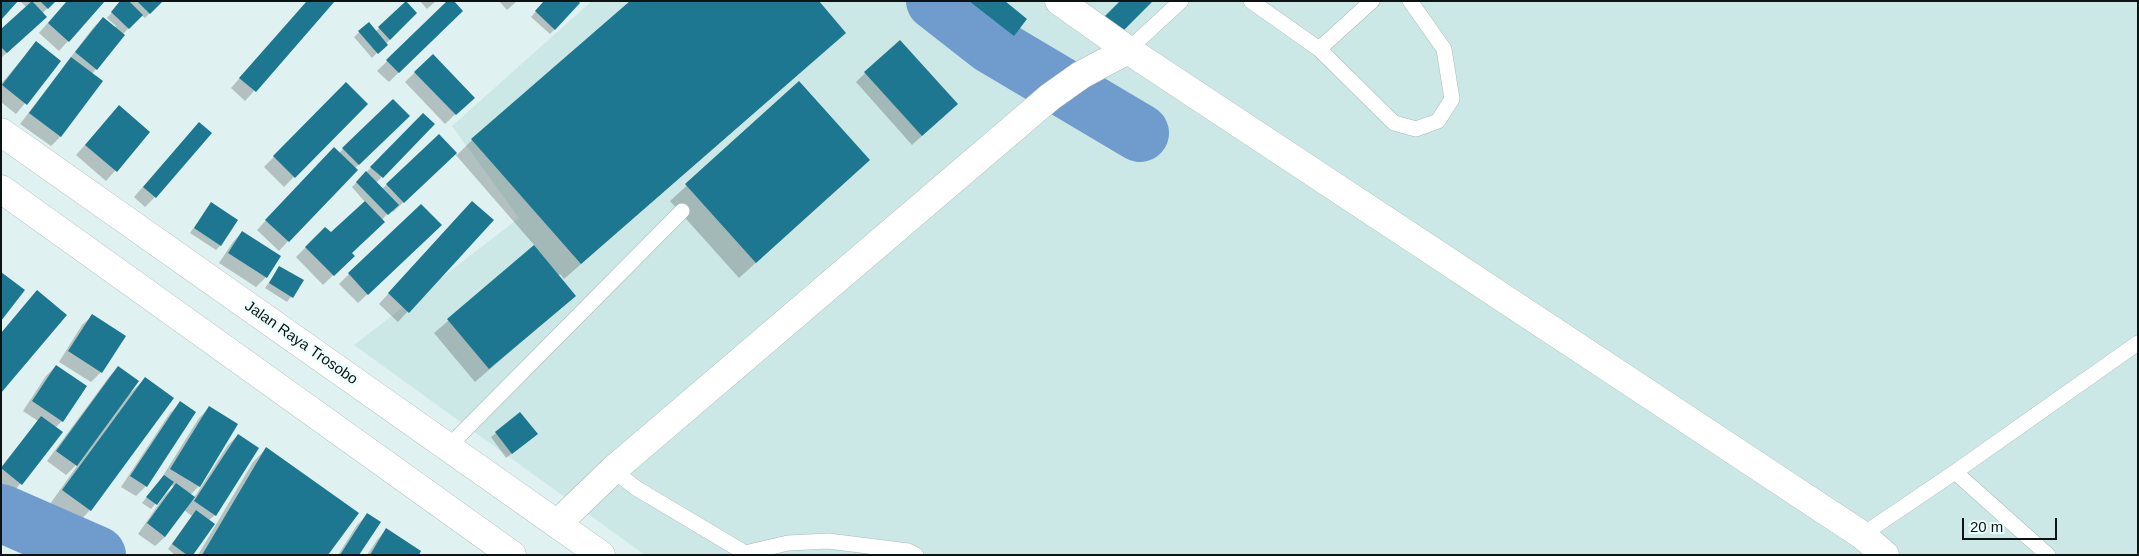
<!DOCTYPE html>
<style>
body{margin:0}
#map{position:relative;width:2139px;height:556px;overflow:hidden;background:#dff1f0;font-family:Arial,sans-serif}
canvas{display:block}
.frame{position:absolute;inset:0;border:2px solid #0d1313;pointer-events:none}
.scale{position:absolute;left:1962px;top:518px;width:95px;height:22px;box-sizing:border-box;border:2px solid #0d1313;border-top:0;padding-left:6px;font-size:15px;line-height:18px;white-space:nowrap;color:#0d1313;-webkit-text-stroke:4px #ecfefd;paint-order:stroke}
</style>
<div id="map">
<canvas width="2139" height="556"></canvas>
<div class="frame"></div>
<div class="scale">20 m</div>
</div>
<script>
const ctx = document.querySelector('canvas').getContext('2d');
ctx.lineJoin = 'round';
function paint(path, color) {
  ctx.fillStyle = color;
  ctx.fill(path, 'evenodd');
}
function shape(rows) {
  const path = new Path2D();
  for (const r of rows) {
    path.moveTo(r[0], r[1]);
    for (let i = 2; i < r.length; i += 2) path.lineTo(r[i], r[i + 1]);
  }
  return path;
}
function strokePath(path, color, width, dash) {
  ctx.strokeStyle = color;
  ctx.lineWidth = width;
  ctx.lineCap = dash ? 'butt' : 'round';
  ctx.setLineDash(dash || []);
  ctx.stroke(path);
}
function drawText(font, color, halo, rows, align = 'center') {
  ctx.font = font + ' Arial,sans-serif';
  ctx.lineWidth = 5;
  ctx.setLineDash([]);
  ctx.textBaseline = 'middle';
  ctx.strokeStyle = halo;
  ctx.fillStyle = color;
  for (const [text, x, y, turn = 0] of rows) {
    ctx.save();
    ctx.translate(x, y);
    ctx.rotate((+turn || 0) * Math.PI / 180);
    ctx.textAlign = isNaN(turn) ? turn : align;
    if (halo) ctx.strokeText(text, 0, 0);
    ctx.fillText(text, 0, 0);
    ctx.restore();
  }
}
paint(shape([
 [592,1,2138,1,2138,555,645,555,354,345,519,218,452,126]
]), '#cce8e6');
paint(shape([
 [20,1,54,1,42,14,36,27,1,58,1,31,27,8],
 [67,1,68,41,59,51,39,33],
 [122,1,162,1,145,18,141,15,123,34,92,74,102,81,60,137,51,146,20,124,93,28,103,18,114,28,116,26,107,18],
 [307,1,334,1,245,101,231,88],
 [420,1,436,1,427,9],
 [448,1,462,11,389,82,377,71],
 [499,1,517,1,507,10],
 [545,1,579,3,550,34,531,17],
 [947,1,1003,1,1025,19,1003,45],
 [406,3,416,13,372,58,354,37,368,24,375,32],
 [845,33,564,279,560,274,558,276,575,296,475,382,434,333,535,246,455,154,393,212,391,210,350,254,353,256,323,285,296,257,325,228,331,234,365,202,352,187,423,114,433,124,376,183,382,189,439,136,457,155,472,140],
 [36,43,60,61,16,114,1,102,1,84],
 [433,55,463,107,445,124,405,82],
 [865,73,946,114,912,145,856,82],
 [799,83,852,176,739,278,670,201],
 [346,84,366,104,284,187,264,167],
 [393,100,408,116,355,168,279,251,257,230,324,158,339,153],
 [119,107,149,132,106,181,76,155],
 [199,123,155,197,145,207,134,197],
 [211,203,220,246,216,250,190,233],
 [462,212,492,221,398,322,379,304],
 [242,232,266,277,256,287,219,263,233,242],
 [431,235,358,303,339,284,349,274],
 [280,267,302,281,287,302,265,288],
 [92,316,101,372,91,382,59,362,82,325],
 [56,366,62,421,55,428,61,432,12,494,1,486,1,467,38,421,23,411,46,376],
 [118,367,128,395,145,379,90,510,77,524,50,504,77,466,76,465,66,475,47,461,109,377],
 [180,403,194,413,146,486,136,496,121,487,170,413],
 [209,408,199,486,190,495,194,498,228,445,238,435,215,515,208,521,191,555,175,555,168,549,192,516,184,510,165,537,155,546,138,534,165,495,174,487,171,485,151,509,142,503,161,479,199,418],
 [496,433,531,439,506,458,491,437],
 [266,449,326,555,198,555,253,462],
 [367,515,358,555,338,555,357,525],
 [386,530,417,555,367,555,377,540]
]), '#0003');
strokePath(shape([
 [935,1,990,44,1140,133],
 [1,513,97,555]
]), '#6f9bcd', 58);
paint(shape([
 [1,1,18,1,1,20],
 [32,1,47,17,7,53,1,47,1,29],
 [40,1,56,1,48,9],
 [67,1,105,1,69,42,48,23],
 [120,1,129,1,143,15,129,29,111,12],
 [137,1,163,1,150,14],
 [307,1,335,1,256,92,239,78],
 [406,1,417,13,390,40,378,27],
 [447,1,454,1,463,11,399,73,386,60],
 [544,1,578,1,580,3,555,30,535,11],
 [630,1,819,1,846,33,581,264,471,139],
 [969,1,1005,1,1027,19,1014,36],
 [1120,1,1153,1,1117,37,1101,20],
 [103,17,125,35,97,70,75,52],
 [369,22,388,45,378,54,358,31],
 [900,40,958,104,922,136,864,72],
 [36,41,61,61,27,105,2,85],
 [433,54,475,98,456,115,414,72],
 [71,57,103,81,61,137,29,113],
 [799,81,870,160,756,263,685,184],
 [346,82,368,104,295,178,273,156],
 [393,99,410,116,359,165,342,148],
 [119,105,150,132,117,172,85,145],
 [423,113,435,124,383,178,370,167],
 [199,122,212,133,156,198,143,187],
 [439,134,457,153,404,203,386,184],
 [334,147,358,170,289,242,265,220],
 [366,171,399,205,388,215,356,182],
 [365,201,385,222,352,253,355,256,334,276,305,247,325,227,331,232],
 [472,201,494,220,409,313,388,293],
 [211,202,238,220,221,246,194,228],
 [421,204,442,225,368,295,348,273],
 [242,231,281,256,267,278,228,253],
 [534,245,576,296,489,369,447,319],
 [279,266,304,280,293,298,269,283],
 [1,272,25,290,1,321],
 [37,290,67,315,1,393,1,333],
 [92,314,126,336,102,373,68,351],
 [56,365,87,386,63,422,32,401],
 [118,366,139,381,77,466,56,451],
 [145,377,174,398,91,511,62,490],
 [180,401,196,412,147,487,130,476],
 [209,406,238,424,200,487,170,469],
 [520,412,538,434,512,454,495,432],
 [41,416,63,432,22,485,1,468],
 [238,434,259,448,216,516,194,501],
 [266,447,359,513,328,555,202,555],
 [164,475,174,482,157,505,146,497],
 [176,483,195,497,165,537,147,523],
 [196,510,215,524,193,555,187,555,172,544],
 [367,513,381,522,359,555,340,555],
 [386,528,421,551,419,555,370,555]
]), '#1d7790');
const lane = shape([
 [1251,1,1319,49,1394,123,1416,129,1438,121,1452,99,1444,49,1410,1],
 [1319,49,1372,1],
 [1128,50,1181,1],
 [448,447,682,211],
 [613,470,636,488,745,553,788,543,828,541,908,551,916,555],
 [1955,472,2138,343],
 [1862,535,1955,472,2048,555]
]);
const street = shape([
 [1059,1,1128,50,1862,535,1885,555],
 [557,524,613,470,1050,97,1081,75,1128,50]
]);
const highway = shape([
 [1,132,601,555],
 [1,189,512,555]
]);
strokePath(lane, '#aabbb9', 16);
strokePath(street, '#aabbb9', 29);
strokePath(highway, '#aabbb9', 29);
strokePath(lane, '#fff', 15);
strokePath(street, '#fff', 28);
strokePath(highway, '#fff', 28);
drawText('15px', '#0d1313', '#ecfefd', [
 ["Jalan Raya Trosobo",301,343,35]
]);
</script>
